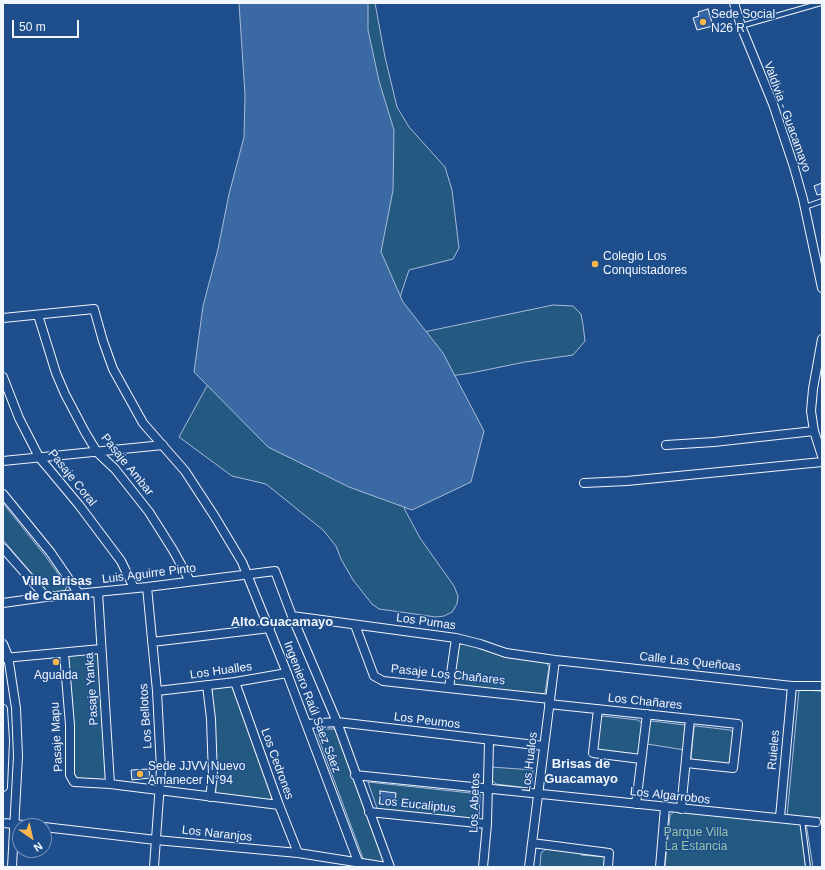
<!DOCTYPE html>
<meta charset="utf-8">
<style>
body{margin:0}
#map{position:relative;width:825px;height:870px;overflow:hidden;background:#1f4e8c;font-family:Helvetica,sans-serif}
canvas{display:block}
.frame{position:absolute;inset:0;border:4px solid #f2f6ff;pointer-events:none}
.north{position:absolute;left:12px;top:818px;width:40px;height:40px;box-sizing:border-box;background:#1f4e8c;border:1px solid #7391ba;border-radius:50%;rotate:146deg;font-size:11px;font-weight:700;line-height:16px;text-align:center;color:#f2f6ff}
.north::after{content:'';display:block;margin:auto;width:14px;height:18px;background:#ffb74d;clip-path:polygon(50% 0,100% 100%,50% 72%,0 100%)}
.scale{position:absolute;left:12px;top:20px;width:67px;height:18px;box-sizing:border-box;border:2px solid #f2f6ff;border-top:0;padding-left:5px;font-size:12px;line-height:14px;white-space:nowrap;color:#f2f6ff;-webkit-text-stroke:3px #1f4e8c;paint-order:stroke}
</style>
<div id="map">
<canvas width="825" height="870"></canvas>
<div class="frame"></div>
<div class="north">N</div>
<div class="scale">50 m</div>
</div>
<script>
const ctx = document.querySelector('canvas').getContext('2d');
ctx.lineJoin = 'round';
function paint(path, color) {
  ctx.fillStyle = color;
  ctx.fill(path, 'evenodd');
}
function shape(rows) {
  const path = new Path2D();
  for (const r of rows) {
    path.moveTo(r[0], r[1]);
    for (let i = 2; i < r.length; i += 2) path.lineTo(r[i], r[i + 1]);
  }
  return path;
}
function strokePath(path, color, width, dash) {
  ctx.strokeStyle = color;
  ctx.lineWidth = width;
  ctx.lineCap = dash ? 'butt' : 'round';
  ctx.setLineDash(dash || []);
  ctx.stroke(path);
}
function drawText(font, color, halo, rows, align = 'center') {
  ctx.font = font + ' Helvetica,sans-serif';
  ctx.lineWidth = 3;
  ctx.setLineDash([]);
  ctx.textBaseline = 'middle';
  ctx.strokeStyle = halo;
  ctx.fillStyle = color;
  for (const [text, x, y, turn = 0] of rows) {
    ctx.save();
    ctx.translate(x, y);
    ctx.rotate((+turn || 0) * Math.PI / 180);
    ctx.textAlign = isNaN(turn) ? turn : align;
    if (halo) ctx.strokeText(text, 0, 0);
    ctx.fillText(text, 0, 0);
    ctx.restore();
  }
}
const green = shape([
 [260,3,375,3,385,57,397,107,409,127,445,167,452,190,459,248,453,259,409,270,401,294,398,309,400,337,553,305,573,306,581,314,583,325,585,341,573,355,525,362,471,373,429,379,400,488,405,510,420,538,454,586,458,596,457,604,452,612,444,616,436,617,379,609,372,604,353,580,341,559,336,546,323,530,266,484,232,476,179,437,213,375,291,129,260,3],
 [3,503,46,557,67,586,65,591,51,593,46,590,3,540,3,503],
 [461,644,476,645,505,657,546,662,549,667,545,693,541,694,454,686,452,683,458,645,461,644],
 [97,653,98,656,107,769,105,782,76,780,72,774,66,655,97,653],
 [234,686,274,796,268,801,216,794,212,689,234,686],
 [799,690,822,691,822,818,787,816,799,690],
 [603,716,638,720,642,723,640,751,635,756,600,752,596,748,600,719,603,716],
 [652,721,685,725,687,728,685,750,647,744,649,723,652,721],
 [696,726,730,730,734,733,730,763,726,765,693,761,691,759,694,727,696,726],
 [319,729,335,729,383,860,382,864,364,861,317,734,319,729],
 [491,767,533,770,532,783,528,788,496,784,491,779,491,767],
 [368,782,480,794,479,820,378,811,368,782],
 [675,811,806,823,813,867,665,867,670,815,675,811],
 [546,849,581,853,581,855,605,857,604,867,540,867,541,853,546,849]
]);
paint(green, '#245a82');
strokePath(green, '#a8bbd7', 1);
const water = shape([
 [239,3,368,3,368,30,379,81,394,130,393,190,381,252,403,302,443,353,484,431,471,482,412,510,349,487,268,447,194,372,203,306,218,249,229,194,244,137,245,95,239,3]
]);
paint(water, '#3b69a3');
strokePath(water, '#a8bbd7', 1);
const building = shape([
 [708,9,713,26,697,30,693,18,699,16,698,12,708,9],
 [822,183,822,194,817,195,814,186,822,183],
 [149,769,150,778,132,780,131,770,149,769],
 [380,791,396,793,395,804,380,803,380,791]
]);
paint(building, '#3563a3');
strokePath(building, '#f2f6ff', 1);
const service = shape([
 [741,26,821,3],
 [805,207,822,201],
 [802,820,808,867]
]);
const minor = shape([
 [734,3,741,26,773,104,794,167,803,199,822,288],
 [38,315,56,373,65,394,85,432,97,452,115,469,149,512,173,550,190,581],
 [3,318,94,309,103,341,113,369,143,423,185,471,215,517,242,562,287,673,360,867],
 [822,339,813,389,811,411,814,431,822,456],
 [3,377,19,418,39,457,79,505,121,561,134,588],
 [666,445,714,442,814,431],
 [3,461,163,445],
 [584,483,627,481,822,462],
 [3,494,51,553,79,594],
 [3,548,46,597],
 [147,587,157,691,161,769,154,867],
 [98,592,110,784],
 [3,603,46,597,147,587,275,571,292,616,337,722,390,867],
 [292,616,456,638,480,644,506,653,555,660,792,686,822,686],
 [355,625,374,676,383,681,550,699],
 [152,642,270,628],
 [3,644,8,656,16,708,18,756,12,867],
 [64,653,70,725,70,775,74,782,110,784,279,805],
 [4,658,101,649],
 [235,682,279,805,298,853],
 [207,685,211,719,213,776,210,797],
 [449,688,456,638],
 [157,691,235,682,287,673],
 [549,704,738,724,733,768,686,763],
 [3,709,5,741,3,787],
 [598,709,593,753,641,759],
 [307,724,337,722,544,746],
 [355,775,816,822],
 [636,804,647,714],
 [681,809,690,719],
 [369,812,487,824],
 [780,817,792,686],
 [3,823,35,826],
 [44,827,156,840,298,853,387,867],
 [532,843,609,853,608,867],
 [483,867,487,824,489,741],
 [529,867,555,660],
 [660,867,665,807]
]);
strokePath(service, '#f2f6ff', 6);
strokePath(minor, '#f2f6ff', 10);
strokePath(service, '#1f4e8c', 4);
strokePath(minor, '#1f4e8c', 8);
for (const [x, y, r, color] of [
 [703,22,4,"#ffb74d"],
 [595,264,4,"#ffb74d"],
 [56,662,4,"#ffb74d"],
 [140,774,4,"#ffb74d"]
]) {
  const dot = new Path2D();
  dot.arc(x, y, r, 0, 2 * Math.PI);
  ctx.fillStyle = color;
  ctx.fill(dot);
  strokePath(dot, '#1f4e8c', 1.5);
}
drawText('12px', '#f2f6ff', '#1f4e8c', [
 ["Sede Social",711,15],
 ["N26 R",711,29],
 ["Colegio Los",603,257],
 ["Conquistadores",603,271],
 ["Agualda",56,676,"center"],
 ["Sede JJVV Nuevo",148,767],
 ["Amanecer N°94",148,781]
], 'left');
drawText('12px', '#f2f6ff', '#1f4e8c', [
 ["Valdivia - Guacamayo",787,117,70],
 ["Pasaje Ambar",127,465,51],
 ["Pasaje Coral",72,478,51],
 ["Luis Aguirre Pinto",149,574,-7],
 ["Los Pumas",426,622,8],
 ["Calle Las Queñoas",690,662,6],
 ["Los Hualles",221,671,-8],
 ["Pasaje Los Chañares",448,675,6],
 ["Pasaje Yanka",92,689,-94],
 ["Los Chañares",645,702,6],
 ["Ingeniero Raúl Sáez Sáez",312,707,69],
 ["Los Bellotos",146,716,-94],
 ["Los Peumos",427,721,7],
 ["Pasaje Mapu",57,737,-93],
 ["Ruieles",774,750,-85],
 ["Los Hualos",530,762,-83],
 ["Los Cedrones",277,764,70],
 ["Los Algarrobos",670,796,6],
 ["Los Abetos",475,803,-88],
 ["Los Eucaliptus",417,805,6],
 ["Los Naranjos",217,834,6]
]);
drawText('12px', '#97c8a6', '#1f4e8c', [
 ["Parque Villa",696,833],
 ["La Estancia",696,847]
]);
drawText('bold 13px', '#f2f6ff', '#1f4e8c', [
 ["Villa Brisas",57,581],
 ["de Canaan",57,596],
 ["Alto Guacamayo",282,622],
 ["Brisas de",581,764],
 ["Guacamayo",581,779]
]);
</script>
